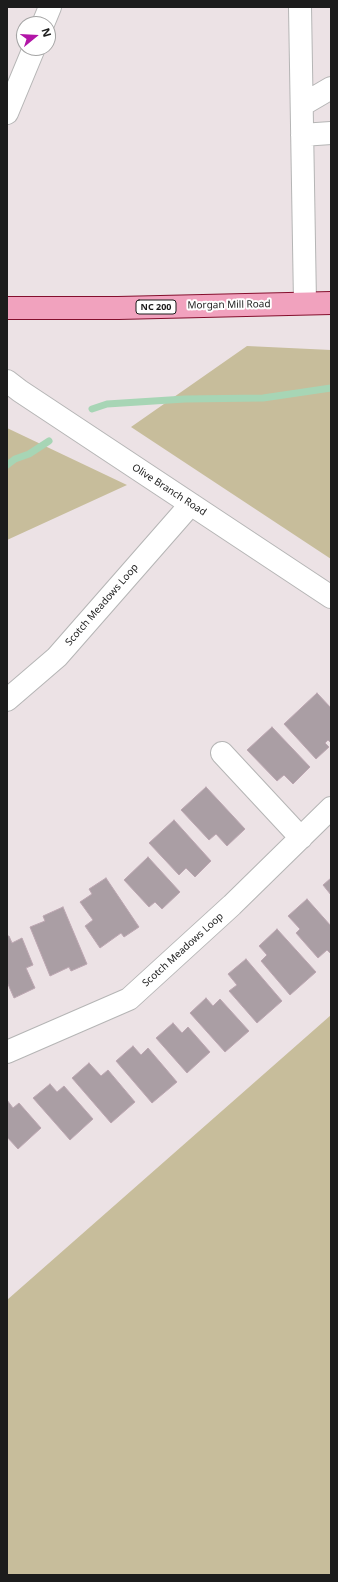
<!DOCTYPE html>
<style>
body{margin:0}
#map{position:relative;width:338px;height:1582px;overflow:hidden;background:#ece2e5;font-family:"Noto Sans",sans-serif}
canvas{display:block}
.frame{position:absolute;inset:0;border:8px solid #1c1c1c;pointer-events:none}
.north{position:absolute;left:16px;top:16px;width:40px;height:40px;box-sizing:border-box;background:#fff;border:1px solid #a4a4a4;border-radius:50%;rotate:72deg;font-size:11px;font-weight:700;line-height:16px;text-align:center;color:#1c1c1c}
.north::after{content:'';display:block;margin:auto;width:14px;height:18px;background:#b215a7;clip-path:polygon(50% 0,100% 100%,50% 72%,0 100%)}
</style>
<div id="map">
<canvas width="338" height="1582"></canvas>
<div class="frame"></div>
<div class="north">N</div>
</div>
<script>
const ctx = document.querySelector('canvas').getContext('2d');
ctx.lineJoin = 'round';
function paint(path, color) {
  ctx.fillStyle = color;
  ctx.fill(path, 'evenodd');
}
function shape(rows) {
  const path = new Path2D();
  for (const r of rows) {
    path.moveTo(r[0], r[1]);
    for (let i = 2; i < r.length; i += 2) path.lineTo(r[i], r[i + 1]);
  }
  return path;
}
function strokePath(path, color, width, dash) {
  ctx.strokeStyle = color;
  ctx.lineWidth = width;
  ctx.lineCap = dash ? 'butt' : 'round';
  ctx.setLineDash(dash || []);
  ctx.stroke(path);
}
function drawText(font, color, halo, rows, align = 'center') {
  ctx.font = font + ' "Noto Sans",sans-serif';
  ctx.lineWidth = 4;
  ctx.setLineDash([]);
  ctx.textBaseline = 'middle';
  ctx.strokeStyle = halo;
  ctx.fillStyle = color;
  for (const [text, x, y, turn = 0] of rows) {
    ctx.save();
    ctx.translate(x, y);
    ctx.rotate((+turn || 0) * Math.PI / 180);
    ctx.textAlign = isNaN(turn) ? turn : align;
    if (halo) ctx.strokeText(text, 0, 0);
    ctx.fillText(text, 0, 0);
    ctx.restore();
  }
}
paint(shape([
 [247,346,331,350,331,559,131,427],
 [7,428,127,485,7,540],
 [331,1015,331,1575,7,1575,7,1300]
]), '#c7bd9b');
strokePath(shape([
 [92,409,107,404,185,399,263,398,331,388],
 [7,465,15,459,29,454,49,441]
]), '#a7d5b5', 7);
const building = shape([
 [317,693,331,708,331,743,328,740,325,743,329,747,316,759,284,724,317,693],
 [272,727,310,767,293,784,284,775,277,781,247,750,272,727],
 [206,787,245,829,227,846,216,834,209,840,181,810,206,787],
 [174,820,211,861,195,877,186,868,179,875,149,843,174,820],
 [148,857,180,892,162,909,155,902,149,907,124,880,148,857],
 [106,878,139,927,124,937,121,933,100,948,85,926,93,920,80,902,92,894,89,889,106,878],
 [331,878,331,895,323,885,331,878],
 [307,899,331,926,331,954,327,950,318,958,296,933,300,929,288,916,307,899],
 [63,907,87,964,71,971,69,967,50,976,30,927,45,921,43,916,63,907],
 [277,929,316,972,290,995,261,961,267,955,259,946,277,929],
 [7,936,9,936,12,943,22,938,33,965,26,968,35,988,14,998,7,982,7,936],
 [246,959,282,1001,257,1023,229,991,237,985,228,974,246,959],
 [206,998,213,1006,220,999,249,1031,225,1052,190,1013,206,998],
 [173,1023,182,1033,188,1027,210,1052,187,1073,156,1038,173,1023],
 [133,1046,141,1055,148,1048,177,1082,152,1103,116,1061,133,1046],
 [89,1063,101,1076,108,1070,135,1102,111,1123,72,1078,89,1063],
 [50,1084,57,1092,64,1086,93,1119,70,1140,33,1098,50,1084],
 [7,1100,13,1108,19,1103,41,1128,18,1149,7,1137,7,1100]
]);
paint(building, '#aa9ea4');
strokePath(building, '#bca6b1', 1);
const minor = shape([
 [300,7,305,303],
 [43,24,50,7],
 [302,105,331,88],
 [7,113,34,48],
 [302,135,331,133],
 [7,381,20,391,331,597],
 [7,700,57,657,191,504],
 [222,753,301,838],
 [7,1052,129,999,232,905,331,808]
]);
const major = shape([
 [7,308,118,308,331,303]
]);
strokePath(minor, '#b5b5b5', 24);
strokePath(major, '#840f2d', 24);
strokePath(minor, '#fff', 22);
strokePath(major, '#f1a2be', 22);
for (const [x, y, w] of [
 [156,307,40]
]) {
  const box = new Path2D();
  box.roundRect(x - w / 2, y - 7, w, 14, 3);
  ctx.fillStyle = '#fff';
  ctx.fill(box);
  strokePath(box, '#1c1c1c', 1);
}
drawText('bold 9px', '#1c1c1c', null, [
 ["NC 200",156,307]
]);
drawText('10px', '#1c1c1c', '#fff', [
 ["Morgan Mill Road",229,305,-1],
 ["Olive Branch Road",169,490,33],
 ["Scotch Meadows Loop",102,605,-49],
 ["Scotch Meadows Loop",183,950,-42]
]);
</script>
